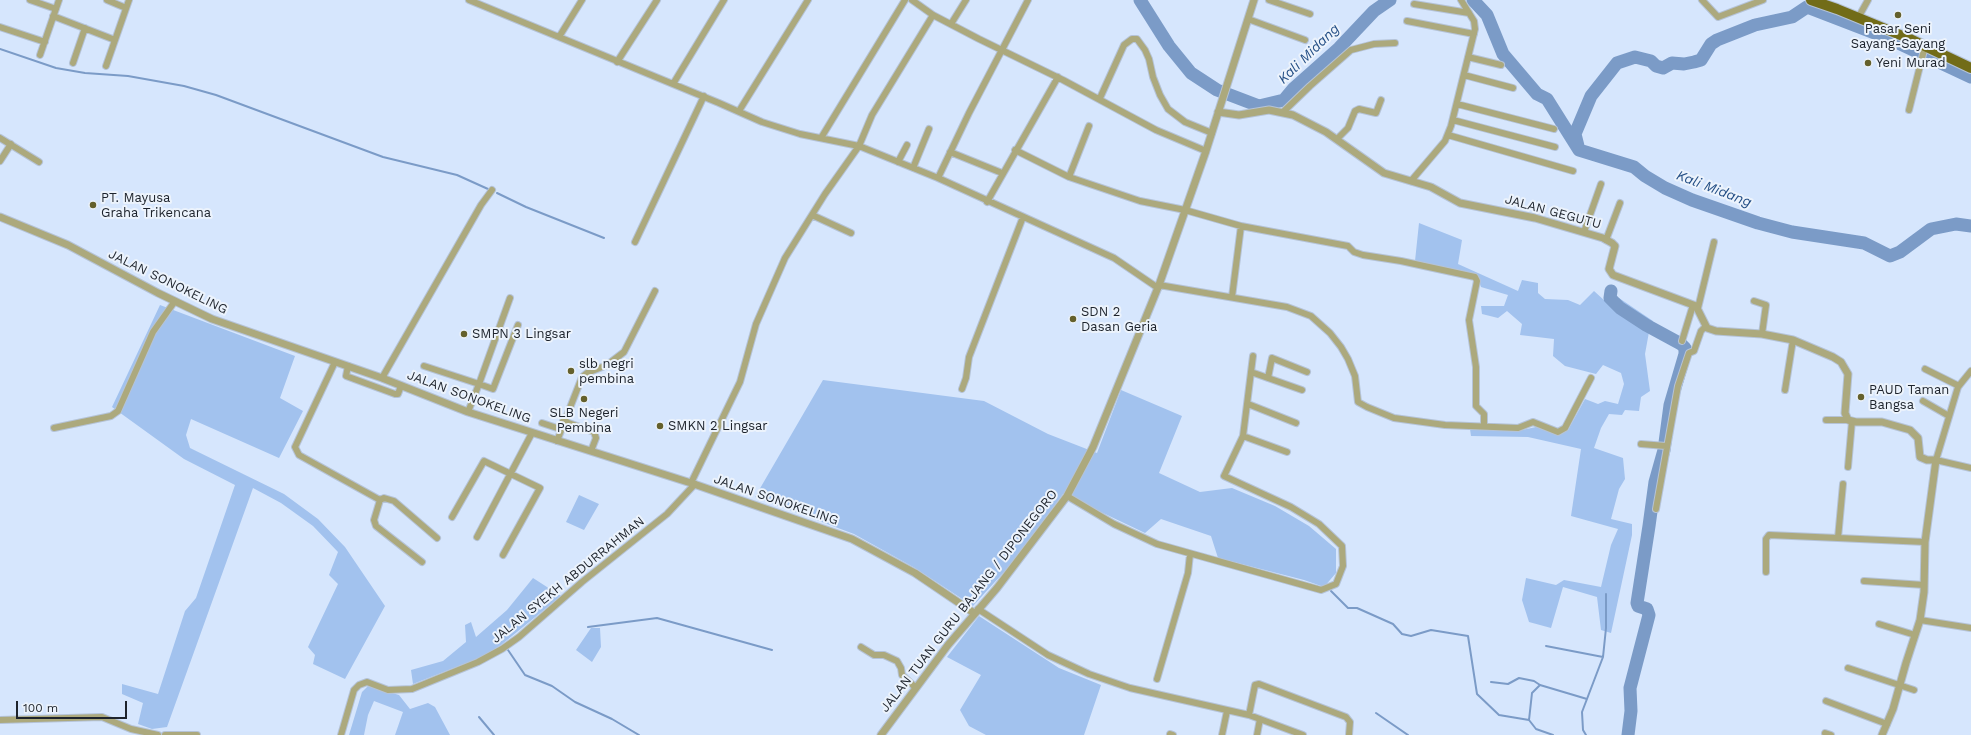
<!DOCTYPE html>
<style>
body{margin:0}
#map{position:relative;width:1971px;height:735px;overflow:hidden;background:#d6e6fd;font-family:"Work Sans",sans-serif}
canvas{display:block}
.scale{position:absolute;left:16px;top:701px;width:111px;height:18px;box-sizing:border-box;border:2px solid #1d232c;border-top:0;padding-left:5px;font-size:12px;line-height:14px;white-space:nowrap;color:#1d232c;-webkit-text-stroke:3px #ecf3fc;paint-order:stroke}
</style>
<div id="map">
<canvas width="1971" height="735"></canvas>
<div class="scale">100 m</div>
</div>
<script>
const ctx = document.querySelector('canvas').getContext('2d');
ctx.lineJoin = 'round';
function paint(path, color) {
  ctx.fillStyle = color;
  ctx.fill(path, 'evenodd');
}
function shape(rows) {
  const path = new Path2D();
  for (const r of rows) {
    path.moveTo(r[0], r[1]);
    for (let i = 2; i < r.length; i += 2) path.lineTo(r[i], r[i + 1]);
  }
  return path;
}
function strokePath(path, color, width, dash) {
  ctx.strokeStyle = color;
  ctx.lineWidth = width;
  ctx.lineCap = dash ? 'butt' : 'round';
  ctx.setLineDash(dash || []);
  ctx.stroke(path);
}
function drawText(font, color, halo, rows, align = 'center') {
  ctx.font = font + ' "Work Sans",sans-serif';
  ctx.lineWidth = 4;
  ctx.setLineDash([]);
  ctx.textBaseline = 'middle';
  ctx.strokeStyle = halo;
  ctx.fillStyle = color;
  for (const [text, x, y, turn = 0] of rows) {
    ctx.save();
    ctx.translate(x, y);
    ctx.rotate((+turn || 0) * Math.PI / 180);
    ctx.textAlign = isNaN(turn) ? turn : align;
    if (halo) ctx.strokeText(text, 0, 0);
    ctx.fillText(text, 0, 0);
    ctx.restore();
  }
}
paint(shape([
 [1419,223,1462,240,1458,264,1518,291,1522,280,1538,283,1538,293,1545,299,1568,300,1580,305,1594,291,1605,301,1619,298,1653,321,1649,332,1645,354,1650,391,1641,397,1639,411,1625,410,1622,415,1609,414,1601,428,1594,448,1623,458,1625,479,1619,489,1611,519,1632,524,1632,535,1611,633,1601,630,1597,597,1563,587,1551,628,1529,622,1522,600,1526,578,1556,585,1564,580,1601,587,1611,545,1618,529,1571,516,1581,449,1528,437,1471,436,1470,429,1522,430,1536,427,1558,435,1568,430,1585,399,1598,404,1605,401,1618,404,1624,384,1621,373,1603,365,1596,374,1565,366,1553,356,1554,339,1520,335,1522,324,1507,311,1498,318,1482,314,1481,306,1504,306,1508,295,1481,287,1477,275,1415,261],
 [160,305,295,356,280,398,303,411,279,458,191,419,186,435,190,448,284,494,318,519,345,547,385,606,345,679,313,664,315,655,308,647,338,584,329,575,338,552,313,526,281,503,253,488,167,727,152,729,138,724,143,703,122,694,122,684,158,694,185,611,196,598,235,485,184,459,112,407],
 [823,380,984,401,1048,434,1097,453,1121,390,1182,416,1159,473,1200,492,1232,488,1275,506,1309,526,1336,549,1336,573,1324,587,1304,580,1218,558,1211,536,1161,519,1145,533,1063,494,1013,562,973,606,915,568,854,534,755,497],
 [579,495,599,504,584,530,566,522],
 [533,578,561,596,501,645,484,656,413,684,411,670,443,661,466,642,465,625,471,622,476,637,507,610],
 [979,616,1059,668,1101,685,1084,735,986,735,969,726,960,710,981,675,947,657],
 [591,628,600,628,601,647,592,662,576,650],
 [368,686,399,695,410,709,428,703,435,707,450,735,395,735,403,712,374,701,368,715,364,735,349,735,362,692]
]), '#a2c2ee');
strokePath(shape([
 [0,49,56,68,85,73,128,76,184,86,216,95,383,157,457,175,488,189],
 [497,193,526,207,604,238],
 [1331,591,1348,608,1357,608,1393,624,1402,634,1411,636,1431,630,1468,636,1477,694,1499,715,1529,720],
 [588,627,657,618,772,650],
 [1546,646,1603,657],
 [508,650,525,675,552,686,575,702,612,719,639,735],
 [1491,682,1508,684,1519,678,1534,681,1540,685,1587,699],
 [1540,685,1532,693,1529,720,1536,729,1553,735],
 [1376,713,1408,735],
 [479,717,494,735],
 [1586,735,1583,730,1582,712,1603,657,1606,628,1606,594]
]), '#7b9bc7', 2);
strokePath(shape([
 [1140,0,1169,46,1191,73,1217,90,1259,106,1284,100,1294,88,1339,48,1374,11,1390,0],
 [1473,0,1487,15,1503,54,1537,94,1547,99,1579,150,1634,167,1645,176,1665,188,1692,200,1758,223,1792,232,1864,243,1890,256,1900,252,1931,229,1956,224,1971,226],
 [1578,146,1575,134,1591,96,1617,63,1635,57,1651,61,1656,66,1663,68,1672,63,1684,64,1694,62,1701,60,1711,44,1717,40,1755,25,1792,17,1807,7,1890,39,1971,77],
 [1611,291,1610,298,1620,308,1646,325,1681,344,1685,348,1685,354,1670,405,1664,450,1655,482,1649,526,1637,603,1638,606,1647,609,1649,615,1630,688,1631,711,1628,735]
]), '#7b9bc7', 13);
const minor = shape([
 [30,0,56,9],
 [107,0,126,8],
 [469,0,719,103,762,122,800,134,859,146,938,178,1114,258,1158,288],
 [912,0,933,15,979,39,1063,80,1156,130,1206,151],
 [1269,0,1310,14],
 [1702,0,1718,17,1763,0],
 [1414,4,1469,13],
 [53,16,115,40],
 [1858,18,1868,0],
 [1248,19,1305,40],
 [1407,21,1474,34],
 [951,24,966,0],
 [0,27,45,42],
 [559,37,582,0],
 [40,55,59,0],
 [1468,57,1501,65],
 [617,62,657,0],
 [73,63,85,28],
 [106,66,129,0],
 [1464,75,1513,88],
 [673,84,724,0],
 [1100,98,1124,45,1132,39,1137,39,1145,50,1149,59,1153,77,1160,95,1168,109,1185,122,1212,133],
 [1457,104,1554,129],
 [1909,110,1925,46],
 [739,111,808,0],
 [1283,112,1310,86,1351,50,1374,44,1395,43],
 [1453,120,1555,147],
 [1448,135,1573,171],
 [0,138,39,162],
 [821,138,905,0],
 [1337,139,1348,128,1355,111,1359,109,1376,113,1381,100],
 [1015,150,1069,177,1140,201,1185,210,1241,226,1348,246,1354,252,1363,255,1401,261,1475,277,1477,281,1469,320,1476,367,1476,406,1484,414,1484,426],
 [950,152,1002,173],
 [0,161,11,144],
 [898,162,907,145],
 [913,168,929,129],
 [1069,177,1089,126],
 [938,178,969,113,1028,0],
 [1411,181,1445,141,1451,126,1475,29,1474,21,1461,0],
 [987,202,1058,77],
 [812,215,851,233],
 [1584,232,1601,184],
 [1606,240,1620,203],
 [635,242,704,96],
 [1159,285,1287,307,1311,316,1330,333,1341,347,1348,359,1355,376,1358,402,1367,407,1394,418,1445,425,1518,428,1533,422,1558,432,1565,428,1591,378],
 [1232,297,1241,226],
 [1754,301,1766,305,1762,334],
 [1698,308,1714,242],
 [1682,341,1693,305],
 [335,362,295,447,299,455,380,500],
 [348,366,346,376,395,394,398,394,401,386],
 [424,366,479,384,510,298],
 [1925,369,1959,386],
 [1971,371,1958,387,1936,460,1971,468],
 [1251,372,1302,390],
 [382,378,481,205,492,190],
 [1268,378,1272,358,1307,372],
 [962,389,966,378,969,357,1023,217],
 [1785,390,1793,340],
 [1923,401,1949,416],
 [1248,404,1296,423],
 [468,412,479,384,493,389,518,325],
 [1826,420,1848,420],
 [563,421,594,432,596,438,591,451],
 [542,423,560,429],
 [54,428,111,416,118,411,153,332,175,301],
 [1243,436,1287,452],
 [557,441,582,377,587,373,607,365,624,352,655,291],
 [1641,444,1666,446],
 [1848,467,1852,421],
 [691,483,740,382,756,324,785,258,825,194,859,146,872,115,933,15],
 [1843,484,1838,538,1925,542],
 [1067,496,1114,524,1157,544,1321,590,1336,584,1343,566,1342,546,1319,524,1291,507,1224,476,1243,436,1253,356],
 [1656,509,1678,386,1689,353,1694,351,1701,331,1705,327],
 [452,517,484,461,540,488,503,555],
 [477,537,532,433],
 [422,562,376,526,374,520,380,500,384,498,394,501,437,538],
 [1766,572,1766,539,1769,535,1838,538],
 [1864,581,1924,585],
 [978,609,1048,655,1089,674,1130,688,1249,715,1303,735],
 [1920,620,1971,628],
 [1879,624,1915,635],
 [861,647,874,655,884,655,897,661,901,668,902,675,916,688],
 [1848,668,1914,690],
 [1157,679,1188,573,1190,554],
 [1826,701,1887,724],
 [1249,715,1255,685,1259,684,1346,717,1350,722,1349,735],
 [0,720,102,717,131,729,158,735],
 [1825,733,1831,735],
 [1170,734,1173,735],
 [165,735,197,735],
 [341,735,354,690,359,685,367,682,388,690,412,689,478,662,502,649,519,637,582,582,667,514,695,484],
 [1222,735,1227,711],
 [1257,735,1260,719]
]);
const tertiary = shape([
 [1218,112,1239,115,1269,110,1293,115,1326,132,1384,173,1431,187,1460,203,1535,218,1603,238,1612,243,1615,246,1609,269,1613,275,1696,306,1707,328,1716,331,1762,334,1793,340,1833,357,1841,362,1848,374,1845,413,1848,420,1856,422,1882,422,1910,430,1918,438,1920,457,1927,460,1936,460,1925,542,1924,592,1920,620,1906,663,1893,709,1882,735],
 [0,217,68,245,158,293,212,319,382,378,468,412,691,483,852,539,915,573,974,613],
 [881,735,948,645,997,588,1067,496,1093,447,1159,285,1206,151,1254,0]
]);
const trunk = shape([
 [1811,0,1837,9,1910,39,1971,68]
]);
strokePath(minor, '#b5c3d7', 8);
strokePath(tertiary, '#b5c3d7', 9);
strokePath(trunk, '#b5c3d7', 12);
strokePath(minor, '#aca97d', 6);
strokePath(tertiary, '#aca97d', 7);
strokePath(trunk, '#726c18', 10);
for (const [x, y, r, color] of [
 [1898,15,4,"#64602c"],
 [1868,63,4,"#64602c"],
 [93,205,4,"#64602c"],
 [1073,319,4,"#64602c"],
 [464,334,4,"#64602c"],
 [571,371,4,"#64602c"],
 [1861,397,4,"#64602c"],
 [584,399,4,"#64602c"],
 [660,426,4,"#64602c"]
]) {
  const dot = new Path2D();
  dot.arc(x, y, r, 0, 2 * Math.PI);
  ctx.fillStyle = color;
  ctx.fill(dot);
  strokePath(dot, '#ecf3fc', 1.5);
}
drawText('13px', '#1d232c', '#ecf3fc', [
 ["Pasar Seni",1898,29,"center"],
 ["Sayang-Sayang",1898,44,"center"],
 ["Yeni Murad",1876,63],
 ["PT. Mayusa",101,198],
 ["Graha Trikencana",101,213],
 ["SDN 2",1081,312],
 ["Dasan Geria",1081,327],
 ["SMPN 3 Lingsar",472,334],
 ["slb negri",579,364],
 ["pembina",579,379],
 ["PAUD Taman",1869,390],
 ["Bangsa",1869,405],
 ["SLB Negeri",584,413,"center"],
 ["Pembina",584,428,"center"],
 ["SMKN 2 Lingsar",668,426]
], 'left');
drawText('13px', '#1d232c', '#ecf3fc', [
 ["JALAN GEGUTU",1553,212,15],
 ["JALAN SONOKELING",168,282,26],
 ["JALAN SONOKELING",469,397,20],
 ["JALAN SONOKELING",776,500,19],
 ["JALAN SYEKH ABDURRAHMAN",568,580,-39],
 ["JALAN TUAN GURU BAJANG / DIPONEGORO",969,601,-52]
]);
drawText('italic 14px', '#234e85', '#ecf3fc', [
 ["Kali Midang",1309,54,-44],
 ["Kali Midang",1714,189,21]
]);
</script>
